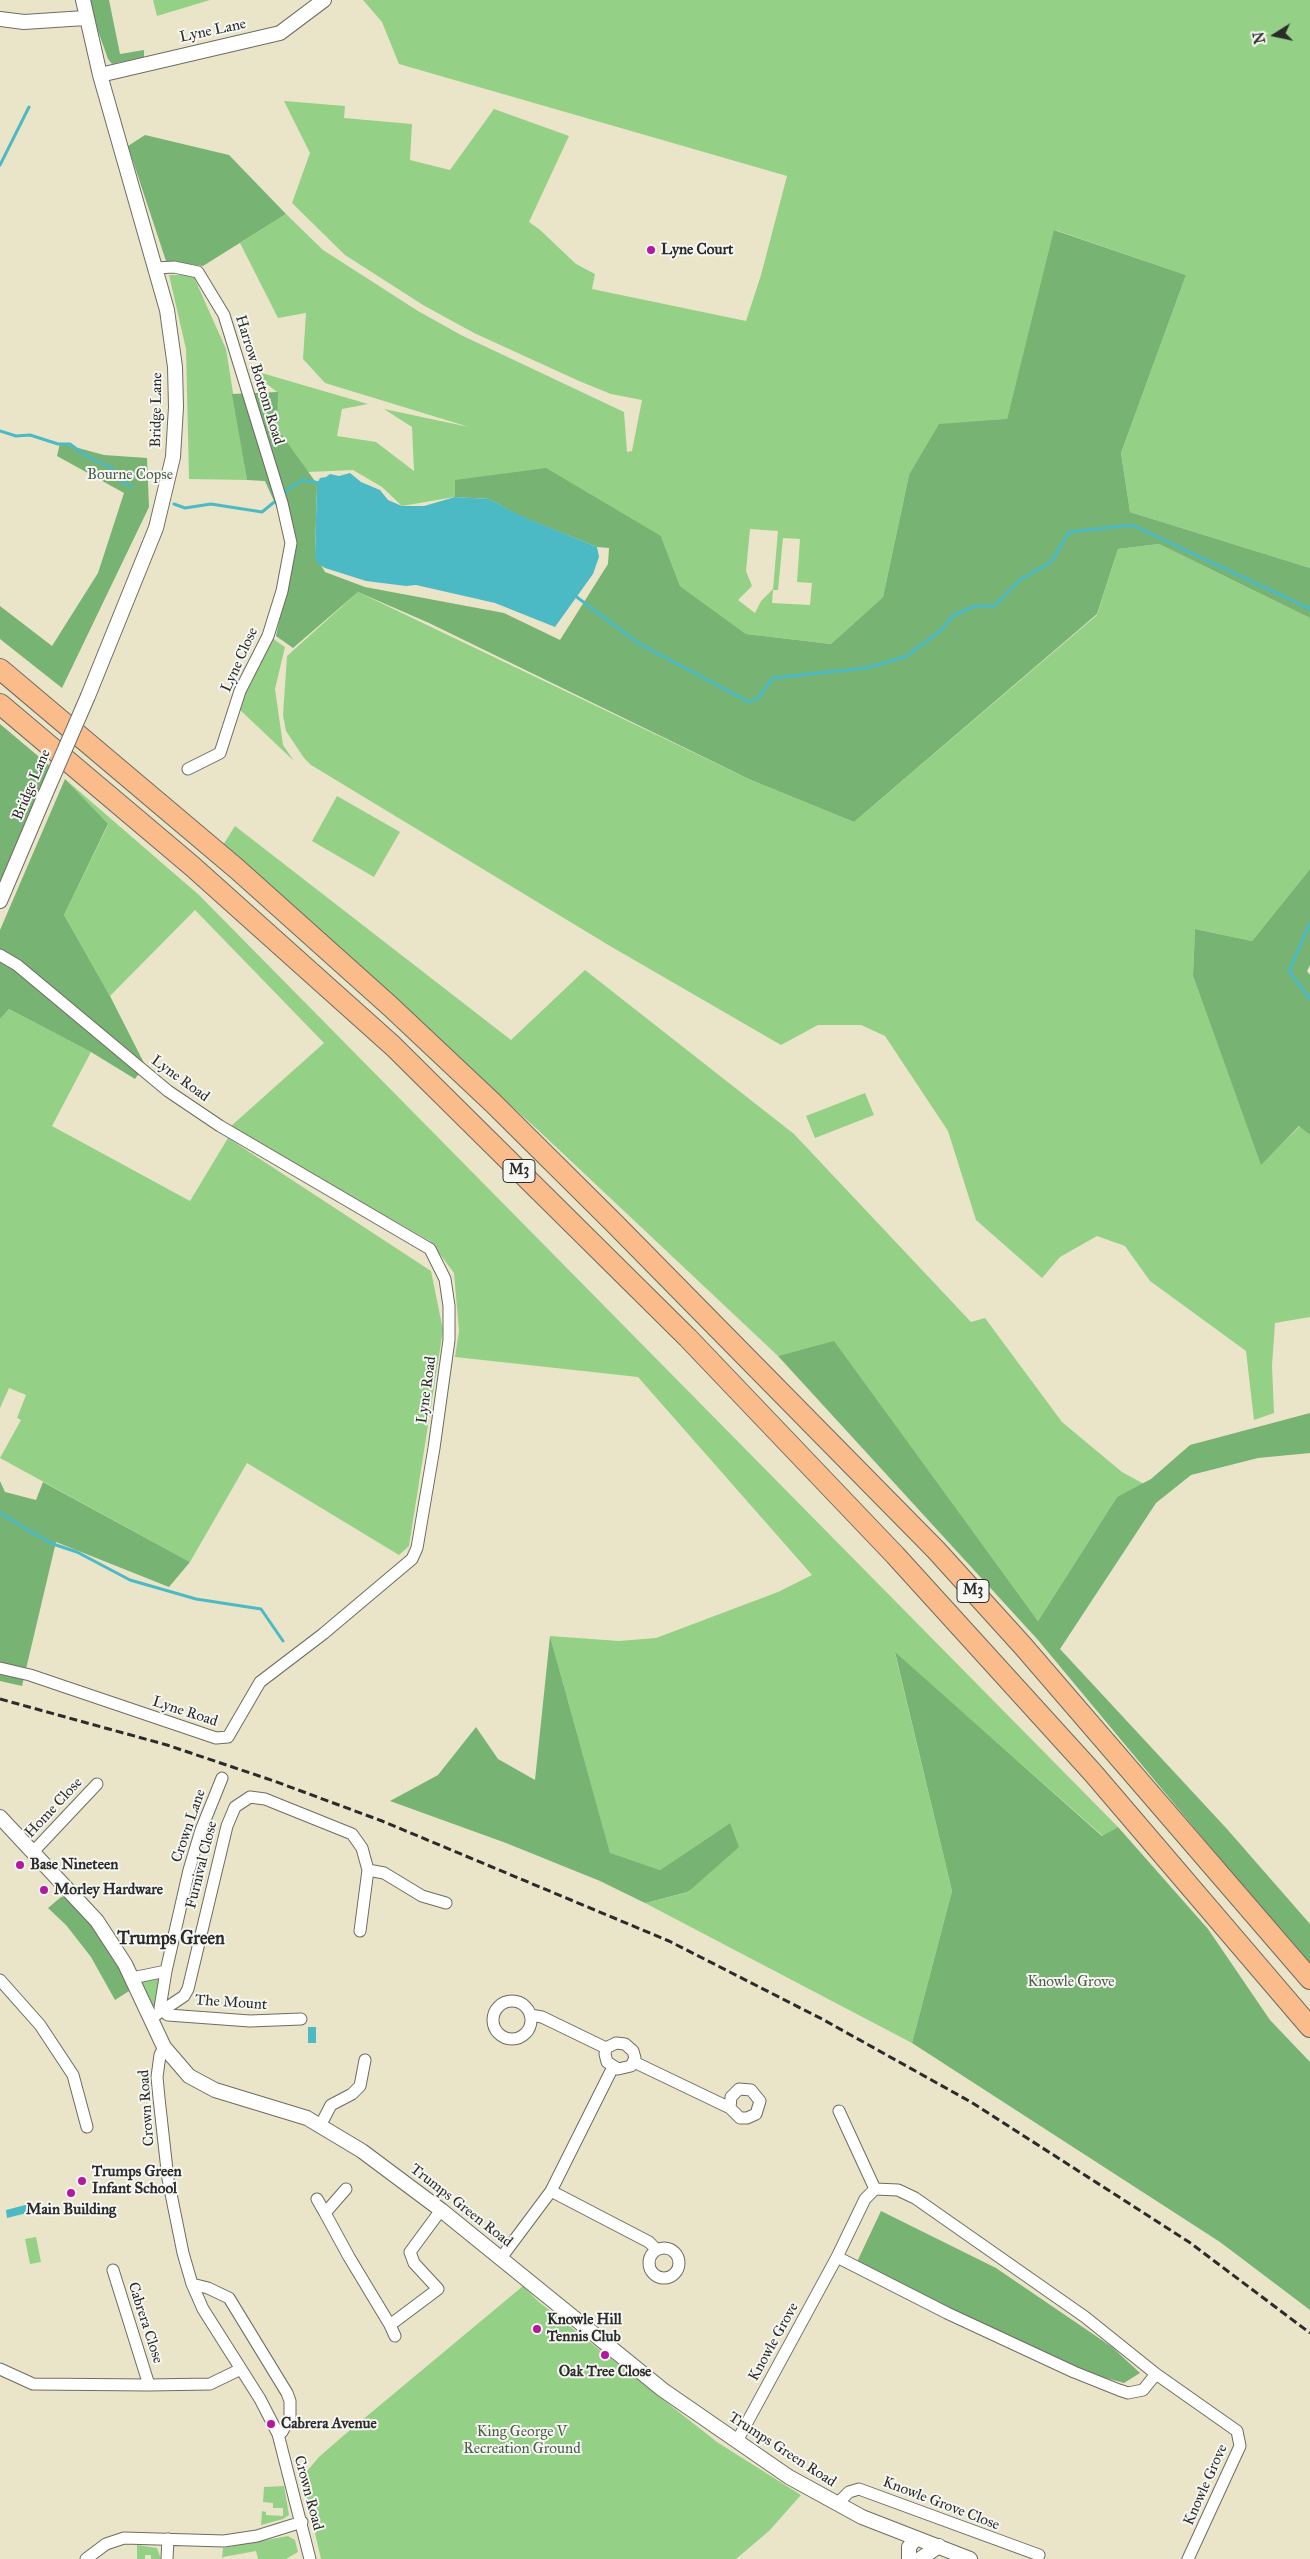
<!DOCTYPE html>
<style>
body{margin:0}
#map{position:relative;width:1310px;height:2559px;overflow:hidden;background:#eae5c9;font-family:"IM FELL Great Primer",serif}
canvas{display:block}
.north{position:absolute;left:1250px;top:10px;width:50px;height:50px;-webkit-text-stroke:4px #f6f6f2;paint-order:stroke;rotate:260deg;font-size:14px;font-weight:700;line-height:20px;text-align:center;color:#2b2b2b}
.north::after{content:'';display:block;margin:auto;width:18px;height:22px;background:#2b2b2b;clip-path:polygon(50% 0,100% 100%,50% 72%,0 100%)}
</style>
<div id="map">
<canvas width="1310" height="2559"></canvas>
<div class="north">N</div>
</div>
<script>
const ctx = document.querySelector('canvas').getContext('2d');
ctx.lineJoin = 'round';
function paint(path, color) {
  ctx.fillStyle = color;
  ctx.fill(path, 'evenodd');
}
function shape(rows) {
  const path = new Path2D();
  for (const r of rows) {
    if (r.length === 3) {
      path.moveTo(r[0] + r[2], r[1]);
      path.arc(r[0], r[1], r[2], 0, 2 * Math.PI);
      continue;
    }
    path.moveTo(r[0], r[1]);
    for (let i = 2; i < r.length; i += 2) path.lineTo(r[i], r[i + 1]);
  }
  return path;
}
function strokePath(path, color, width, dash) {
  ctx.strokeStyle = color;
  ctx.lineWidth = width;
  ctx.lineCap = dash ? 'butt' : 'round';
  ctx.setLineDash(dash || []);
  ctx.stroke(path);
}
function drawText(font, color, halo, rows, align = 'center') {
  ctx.font = font + ' "IM FELL Great Primer",serif';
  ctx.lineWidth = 4;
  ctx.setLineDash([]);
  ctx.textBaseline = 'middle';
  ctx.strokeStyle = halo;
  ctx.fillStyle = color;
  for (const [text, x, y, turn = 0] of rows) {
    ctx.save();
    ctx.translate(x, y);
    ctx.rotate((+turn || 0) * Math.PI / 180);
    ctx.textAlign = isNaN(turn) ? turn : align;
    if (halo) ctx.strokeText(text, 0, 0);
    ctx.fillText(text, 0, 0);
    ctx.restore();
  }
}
paint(shape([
 [153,0,210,0,157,16],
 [363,0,1310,0,1310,568,1130,512,1121,453,1186,275,1055,230,1007,419,909,475,883,597,831,644,746,634,680,586,661,536,455,480,455,497,402,506,382,487,353,470,308,472,277,428,277,392,248,369,368,404,342,409,337,436,376,442,414,471,412,427,384,409,469,427,325,383,303,359,306,313,278,318,240,243,286,214,323,250,418,311,461,335,624,412,627,452,632,451,642,400,611,394,579,381,474,333,423,305,345,255,292,203,310,153,284,101,345,106,344,118,412,124,410,160,450,170,494,109,569,136,529,222,539,229,576,264,595,274,592,289,746,321,761,275,787,176,399,64,382,22],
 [750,529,778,531,773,589,761,601,755,613,738,600,752,586,746,571],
 [783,538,800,539,797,582,812,583,810,605,772,603,773,590,778,590],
 [169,275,193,275,226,349,247,480,189,479,186,349],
 [1159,544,1310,618,1310,869,1252,941,1195,929,1193,976,1261,1164,1300,1126,1310,1135,1310,1317,1275,1323,1272,1366,1274,1413,1254,1420,1246,1351,1150,1281,1125,1246,1097,1236,1060,1257,1042,1278,976,1220,948,1131,885,1036,861,1025,818,1025,781,1045,610,946,311,765,304,758,286,731,283,715,287,656,358,592,751,780,854,822,1097,615,1118,549],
 [272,638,285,647,275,689,283,745,294,761,238,708],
 [65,779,199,895,1118,1827,1103,1836,895,1653,952,1891,912,2043,645,1903,689,1892,730,1823,660,1870,610,1854,550,1636,619,1641,656,1638,778,1592,812,1575,638,1377,455,1357,459,1331,454,1273,430,1241,230,1127,324,1043,195,910,110,996,64,915,108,825],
 [337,796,400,832,374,877,312,841],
 [235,826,511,1040,585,970,794,1134,971,1322,985,1318,1062,1422,1122,1472,1144,1484,1117,1497,1038,1621,834,1342,778,1356,538,1130,223,845],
 [9,1009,91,1052,52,1126,190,1201,228,1138,431,1271,443,1330,409,1546,399,1555,247,1463,190,1562,0,1458,21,1420,17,1418,26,1395,9,1388,0,1408,0,1019],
 [865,1093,874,1115,815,1138,806,1116],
 [156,1978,159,1980,155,2010,140,1982],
 [36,2237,41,2262,30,2264,25,2239],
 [523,2286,539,2302,717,2442,801,2495,769,2531,736,2559,321,2559,302,2477,319,2457,343,2436],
 [284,2486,289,2515,283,2519,261,2525,262,2511,266,2512,266,2515,283,2516,283,2508,273,2508,273,2503,263,2502,264,2487],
 [288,2536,295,2540,298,2552,286,2559,258,2559,256,2551,223,2557,222,2559,223,2548],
 [137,2545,157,2548,161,2559,151,2559,151,2555,145,2555,145,2559,137,2559]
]), '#94d186');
paint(shape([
 [90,0,109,0,120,54,144,50,144,57,112,64,108,59,92,14],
 [145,135,229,155,286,214,203,266,166,261,128,146],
 [1054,230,1186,275,1121,453,1130,512,1310,568,1310,618,1159,544,1118,549,1097,614,854,822,751,780,429,623,358,592,293,648,276,636,295,548,265,481,247,480,232,394,278,392,277,428,317,484,315,555,325,572,365,587,504,613,560,640,608,564,609,548,597,547,520,516,489,499,455,497,455,480,546,468,661,536,680,586,746,634,831,644,883,597,909,475,939,424,1007,419],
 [60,443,104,455,147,458,149,507,62,688,0,639,0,606,52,646,98,573,124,493,57,456],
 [0,724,50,766,0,886],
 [65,779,108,824,64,915,110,996,145,1065,135,1079,91,1052,9,1009,0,1019,0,930],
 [1310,869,1310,965,1307,971,1310,975,1310,1135,1299,1126,1261,1165,1193,976,1195,929,1252,941],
 [834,1341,1038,1621,1117,1497,1151,1479,1190,1445,1310,1413,1310,1453,1258,1458,1191,1475,1156,1503,1060,1649,1227,1829,1310,1924,1310,1967,1038,1640,778,1356],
 [0,1481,5,1492,36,1500,43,1482,190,1562,169,1587,56,1542,22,1686,0,1681],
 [550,1636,610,1853,660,1870,730,1823,739,1847,688,1892,645,1903,600,1881,506,1843,390,1801,438,1775,476,1727,498,1759,535,1780],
 [895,1652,1102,1836,1118,1827,1208,1929,1270,2020,1310,2062,1310,2310,1220,2242,912,2043,952,1891],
 [66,1896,71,1898,114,1955,129,1991,115,2000,91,1957,66,1925,48,1908,61,1897],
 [881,2211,996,2268,1112,2347,1140,2373,1124,2383,1073,2369,856,2264]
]), '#77b373');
paint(shape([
 [350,473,361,482,380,490,388,500,402,506,424,506,455,497,489,499,521,516,597,547,599,557,593,574,555,627,495,603,416,585,406,586,366,581,325,568,317,563,315,555,317,484,320,478,326,477,330,474,339,476],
 [308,2027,316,2027,316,2043,308,2043],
 [29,2204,31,2212,7,2218,6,2210]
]), '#4cbac4');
strokePath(shape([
 [0,165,29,107],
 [0,431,16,436,30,435,58,444,70,444,83,454,111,468,122,482,131,486],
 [283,495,289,488,303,480,320,483],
 [174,504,185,508,211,504,262,512,278,499],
 [574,595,638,643,749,702,758,698,773,678,866,668,905,657,939,632,954,615,975,606,994,606,1020,580,1051,562,1069,532,1132,525,1310,609],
 [1310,923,1289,971,1310,999],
 [0,1513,30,1531,53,1544,77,1552,130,1580,196,1599,261,1609,283,1641]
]), '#4cbac4', 3);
const minor = shape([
 [156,268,174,267,198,272,224,315,282,503,291,543,282,591,268,636,240,691,220,753,188,769],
 [0,955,17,965,168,1091,220,1126,430,1249,445,1279,449,1306,449,1340,434,1448,417,1548,412,1559,323,1634,260,1682,228,1737,216,1738,30,1675,0,1668],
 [222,1778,201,1830,189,1870,166,1971,160,2008,168,2015,250,2021,301,2019],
 [33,1852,97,1784],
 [368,1870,384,1873,422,1896,446,1903],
 [132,1978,166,1971],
 [0,1980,40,2025,73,2075,87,2127],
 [512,2020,19],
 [530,2015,542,2017,606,2048],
 [150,2019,184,1996,188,1989,227,1826,235,1807,250,1797,265,1799,352,1834,362,1848,368,1870,360,1931],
 [616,2043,625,2044,633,2051,635,2058,631,2066,618,2069,607,2062,605,2054,606,2048,616,2043],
 [164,2047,160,2055,157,2077,159,2098,168,2179,183,2253,192,2284,203,2309,260,2399,278,2434,310,2559],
 [634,2062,730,2108,740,2118,747,2118,756,2114,760,2101,751,2090,739,2089,731,2097,730,2108],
 [839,2111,875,2189],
 [320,2126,331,2105,352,2094,360,2086,365,2060],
 [346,2189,325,2213,349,2257,390,2325,438,2289,414,2263,410,2252,441,2210],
 [551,2191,613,2067],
 [317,2199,325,2213],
 [664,2263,15],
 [837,2257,947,2313,1074,2372,1119,2390,1128,2393,1143,2390,1156,2374],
 [501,2258,551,2191,649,2242,657,2250],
 [113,2270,149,2385],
 [192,2284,208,2288,229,2298,287,2393,290,2401,290,2417,282,2432,278,2434],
 [390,2325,395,2336],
 [0,2369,33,2384,149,2385,210,2384,241,2369],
 [737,2441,837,2257,865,2199,875,2189,898,2190,915,2198,1085,2317,1156,2374,1237,2431,1240,2446,1188,2559],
 [837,2504,849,2492,859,2489,1039,2555],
 [86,2559,106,2544,124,2538,224,2541,257,2536,302,2522],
 [167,2559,168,2539]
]);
const tertiary = shape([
 [83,0,100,75,167,310,175,367,176,407,173,457,156,528,88,696],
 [0,19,24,22,85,18],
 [100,75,280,33,324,0],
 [0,901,45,795],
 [0,1817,97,1921,125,1964,164,2047,189,2076,215,2090,307,2118,362,2151,441,2210,663,2390,789,2477,862,2517,970,2559],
 [909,2559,909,2547,916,2538],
 [920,2559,939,2546]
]);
const motorway = shape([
 [0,669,237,869,391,1007,493,1103,615,1224,936,1550,1023,1646,1310,1979],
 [0,704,192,866,393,1046,688,1338,895,1555,1093,1773,1310,2027]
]);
strokePath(minor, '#6e6c62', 13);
strokePath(tertiary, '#6e6c62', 16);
strokePath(motorway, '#6e6c62', 22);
strokePath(minor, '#fff', 11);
strokePath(tertiary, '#fff', 14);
strokePath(motorway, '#fabc8b', 20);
strokePath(shape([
 [0,1699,167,1745,274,1781,382,1821,669,1941,822,2019,971,2102,1189,2242,1310,2333]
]), '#2b2b2b', 3, [8, 4]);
const tertiaryBridge = shape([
 [45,795,88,696]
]);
strokePath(tertiaryBridge, '#6e6c62', 16, []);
strokePath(tertiaryBridge, '#fff', 14);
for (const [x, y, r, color] of [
 [651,250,5,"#b5179e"],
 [20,1865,5,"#b5179e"],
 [44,1890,5,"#b5179e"],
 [82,2181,5,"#b5179e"],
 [71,2193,5,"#b5179e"],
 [537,2329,5,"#b5179e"],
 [605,2355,5,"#b5179e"],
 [271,2424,5,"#b5179e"]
]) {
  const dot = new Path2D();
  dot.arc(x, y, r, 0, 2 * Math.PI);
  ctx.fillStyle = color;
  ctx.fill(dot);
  strokePath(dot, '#f6f6f2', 2);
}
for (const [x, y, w] of [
 [519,1171,32],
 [973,1591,32]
]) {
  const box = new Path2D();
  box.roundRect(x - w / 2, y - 11.5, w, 23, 4);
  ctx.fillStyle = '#f6f6f2';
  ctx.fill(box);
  strokePath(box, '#2b2b2b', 1);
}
drawText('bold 14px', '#2b2b2b', null, [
 ["M3",519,1171],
 ["M3",973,1591]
]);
drawText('15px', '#2b2b2b', '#f6f6f2', [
 ["Lyne Lane",213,31,-12],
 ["Harrow Bottom Road",259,380,73],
 ["Bridge Lane",157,410,-89],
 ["Lyne Close",240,660,-66],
 ["Bridge Lane",32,785,-67],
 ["Lyne Road",180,1079,36],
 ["Lyne Road",427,1390,-82],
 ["Lyne Road",185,1712,18],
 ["Home Close",54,1808,-47],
 ["Crown Lane",189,1826,-71],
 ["Furnival Close",202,1865,-76],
 ["The Mount",231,2003,4],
 ["Crown Road",147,2108,-94],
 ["Trumps Green Road",461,2206,38],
 ["Cabrera Close",145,2323,72],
 ["Knowle Grove",774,2342,-61],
 ["Trumps Green Road",782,2450,33],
 ["Knowle Grove",1206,2485,-66],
 ["Crown Road",308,2493,75],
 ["Knowle Grove Close",941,2504,21]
]);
drawText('bold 15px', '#2b2b2b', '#f6f6f2', [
 ["Lyne Court",661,250],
 ["Base Nineteen",30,1865],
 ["Morley Hardware",54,1890],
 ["Trumps Green",92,2172],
 ["Infant School",92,2189],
 ["Main Building",71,2210,"center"],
 ["Knowle Hill",547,2320],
 ["Tennis Club",547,2337],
 ["Oak Tree Close",605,2372,"center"],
 ["Cabrera Avenue",281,2424]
], 'left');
drawText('15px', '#4a5d46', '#f6f6f2', [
 ["Bourne Copse",130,475],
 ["Knowle Grove",1071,1982],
 ["King George V",522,2432],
 ["Recreation Ground",522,2449]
]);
drawText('bold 18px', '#2b2b2b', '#f6f6f2', [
 ["Trumps Green",171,1940]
]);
</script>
